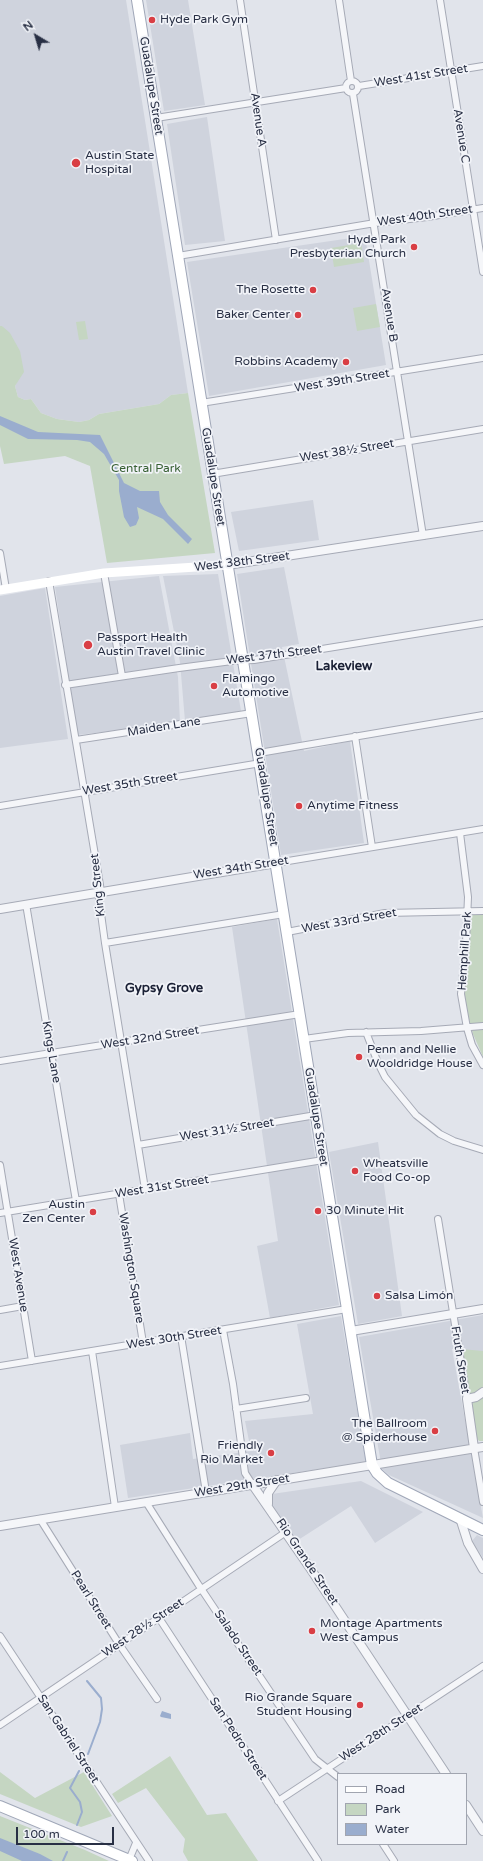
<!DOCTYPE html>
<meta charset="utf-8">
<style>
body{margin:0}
#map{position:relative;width:483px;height:1861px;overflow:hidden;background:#e1e4eb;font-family:"Varela Round",sans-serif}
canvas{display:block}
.legend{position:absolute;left:337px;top:1773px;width:130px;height:72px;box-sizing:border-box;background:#f1f3f8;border:1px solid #a1a5b0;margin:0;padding:5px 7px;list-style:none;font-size:12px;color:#282f44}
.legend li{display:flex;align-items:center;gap:8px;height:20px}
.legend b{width:20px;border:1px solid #a1a5b0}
.north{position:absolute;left:16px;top:16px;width:40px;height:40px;-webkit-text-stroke:3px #f1f3f8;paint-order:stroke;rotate:322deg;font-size:11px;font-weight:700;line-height:16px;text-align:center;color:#282f44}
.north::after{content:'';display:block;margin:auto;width:14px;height:18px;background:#282f44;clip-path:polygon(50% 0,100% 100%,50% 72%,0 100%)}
.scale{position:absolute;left:16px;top:1827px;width:98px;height:18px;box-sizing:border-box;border:2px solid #282f44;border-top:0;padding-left:5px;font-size:12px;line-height:14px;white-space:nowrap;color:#282f44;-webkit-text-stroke:3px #f1f3f8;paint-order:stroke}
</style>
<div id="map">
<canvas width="483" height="1861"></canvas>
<ul class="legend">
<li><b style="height:5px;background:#fff"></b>Road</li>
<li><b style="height:11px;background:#c5d6c2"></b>Park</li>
<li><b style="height:11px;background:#9aadce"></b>Water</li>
</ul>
<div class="north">N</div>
<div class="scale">100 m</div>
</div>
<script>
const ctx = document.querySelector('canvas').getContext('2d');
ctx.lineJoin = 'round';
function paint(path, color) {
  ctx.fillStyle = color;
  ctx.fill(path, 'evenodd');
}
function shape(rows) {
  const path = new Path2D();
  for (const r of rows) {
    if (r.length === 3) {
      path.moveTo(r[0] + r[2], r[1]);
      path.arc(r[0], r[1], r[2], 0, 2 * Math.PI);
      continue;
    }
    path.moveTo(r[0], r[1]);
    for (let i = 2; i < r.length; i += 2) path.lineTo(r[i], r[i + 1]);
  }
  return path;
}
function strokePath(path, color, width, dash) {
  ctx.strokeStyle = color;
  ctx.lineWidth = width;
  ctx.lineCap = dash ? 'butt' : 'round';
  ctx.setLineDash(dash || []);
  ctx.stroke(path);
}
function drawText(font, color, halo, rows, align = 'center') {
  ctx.font = font + ' "Varela Round",sans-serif';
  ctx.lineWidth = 3.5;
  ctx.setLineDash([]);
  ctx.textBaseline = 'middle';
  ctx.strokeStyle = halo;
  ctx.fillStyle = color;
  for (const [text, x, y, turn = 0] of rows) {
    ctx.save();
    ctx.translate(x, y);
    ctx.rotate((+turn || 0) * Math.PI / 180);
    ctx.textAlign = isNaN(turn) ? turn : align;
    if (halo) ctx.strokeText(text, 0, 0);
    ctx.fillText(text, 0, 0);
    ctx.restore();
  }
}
paint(shape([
 [0,0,126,0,188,393,171,395,159,404,99,414,89,420,79,422,57,419,41,413,31,399,25,400,18,397,15,386,17,381,2,326,0,326],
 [146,0,188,0,205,105,164,111],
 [207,117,225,241,185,245,167,124],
 [365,236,386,365,209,396,187,262],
 [313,500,319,540,239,551,231,512],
 [284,567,299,644,282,647,304,751,350,741,364,843,281,855,237,574],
 [218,574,241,711,185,721,180,662,163,576],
 [159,576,178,677,180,723,77,735,55,587],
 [45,588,68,739,0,748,0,596],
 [277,919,339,1305,270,1318,257,1246,278,1241,232,927],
 [378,1142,402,1316,358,1324,329,1152],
 [483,1315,483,1352,452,1349,483,1518,389,1475,382,1469,359,1337],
 [341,1316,366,1462,128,1498,120,1445,190,1433,193,1459,251,1451,245,1421,313,1414,297,1324],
 [361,1481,423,1512,375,1543,351,1506,295,1542,265,1495],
 [477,1535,483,1538,483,1558,472,1541]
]), '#cfd3dd');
paint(shape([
 [361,243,364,262,334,267,331,248],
 [376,304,380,327,357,331,353,308],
 [85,321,88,339,79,340,76,322],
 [0,326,2,326,10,333,20,351,24,372,15,386,18,397,25,400,31,399,41,413,57,419,79,422,89,420,99,414,159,404,171,395,188,393,215,553,107,563,90,466,65,456,4,464,0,446],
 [483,914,483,1057,473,1034,466,1008,464,988,471,917,473,915],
 [461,1349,483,1351,483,1441,479,1441,475,1436],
 [170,1756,207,1815,226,1813,258,1861,188,1861,183,1852,185,1839,146,1788,118,1803,112,1794],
 [0,1772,35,1798,84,1772,112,1816,81,1827,0,1794],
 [0,1816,85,1850,109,1861,0,1861]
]), '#c5d6c2');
paint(shape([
 [0,416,38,432,100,435,124,483,140,491,159,491,160,502,168,515,192,539,188,544,163,519,137,507,139,518,136,525,130,527,124,517,119,491,119,480,104,454,90,442,77,440,28,439,0,425],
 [162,1711,171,1714,171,1719,161,1717,160,1716],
 [0,1838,40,1854,53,1861,22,1861,0,1851]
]), '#9aadce');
strokePath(shape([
 [87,1681,101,1698,102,1709,100,1722,88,1754],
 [77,1825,82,1812,80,1802,70,1788,79,1771],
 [63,1861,67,1852]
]), '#9aadce', 2);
const minor = shape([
 [240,0,276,240],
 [339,0,351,81],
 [440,0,483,272],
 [352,87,6],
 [359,86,483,66],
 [353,94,423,536],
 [156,118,346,88],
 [178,256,375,223,427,217,483,208],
 [201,403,483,358],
 [212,474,483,429],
 [0,553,6,589],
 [104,573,122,676],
 [49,581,100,885,101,892,99,899,105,943,145,1189],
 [65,685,179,668,232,661,254,660,483,623],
 [355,736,372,847],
 [76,740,252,713],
 [259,753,483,715],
 [0,806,261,763],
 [460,833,468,897,466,943,461,994,467,1028,472,1045,483,1065],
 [276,863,483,829],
 [26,904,76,1201],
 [287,932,385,913,483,911],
 [105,943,284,914],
 [366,1032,378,1063,385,1077,416,1115,440,1134,454,1141,483,1150],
 [304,1039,348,1033,421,1031,483,1026],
 [0,1061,300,1014],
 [138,1145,316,1115],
 [0,1165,32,1361],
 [119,1194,143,1343],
 [0,1213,323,1160],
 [438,1219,467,1399],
 [0,1310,23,1306],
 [223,1330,233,1384,245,1473,252,1484],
 [181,1336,206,1492],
 [92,1351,115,1507],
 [0,1366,347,1309],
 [236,1409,306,1398],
 [474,1448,483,1502],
 [146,1502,198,1584,315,1759,338,1777],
 [40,1519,119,1644,157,1699],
 [159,1618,318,1861],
 [0,1636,149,1861],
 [0,1725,286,1532],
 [278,1801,483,1666],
 [383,1844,394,1861],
 [129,1860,136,1843]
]);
const tertiary = shape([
 [227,565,483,526],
 [0,909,276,863],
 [351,1331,483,1309],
 [474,1448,467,1399,476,1397,483,1392],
 [252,1484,310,1568,446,1774],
 [268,1504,268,1493,277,1480],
 [460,1518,468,1543,483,1569],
 [0,1526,483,1447],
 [466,1805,483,1831]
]);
const primary = shape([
 [137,0,372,1465,377,1473,388,1483,483,1530],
 [0,1806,132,1861]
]);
strokePath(minor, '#a6aab6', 8);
strokePath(tertiary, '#a6aab6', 10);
strokePath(primary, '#a0a7b8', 12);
strokePath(minor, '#f5f6f9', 6);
strokePath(tertiary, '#f5f6f9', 8);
strokePath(shape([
 [0,590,104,573,227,565]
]), '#fff', 9);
strokePath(primary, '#fff', 10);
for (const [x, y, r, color] of [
 [152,20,4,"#d93e44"],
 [76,163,5,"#d93e44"],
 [414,247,4,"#d93e44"],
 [313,290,4,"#d93e44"],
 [298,315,4,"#d93e44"],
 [346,362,4,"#d93e44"],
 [88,645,5,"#d93e44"],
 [214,686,4,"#d93e44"],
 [299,806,4,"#d93e44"],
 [359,1057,4,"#d93e44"],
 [355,1171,4,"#d93e44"],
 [318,1211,4,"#d93e44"],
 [93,1212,4,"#d93e44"],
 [377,1296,4,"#d93e44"],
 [435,1431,4,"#d93e44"],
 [271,1453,4,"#d93e44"],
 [312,1631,4,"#d93e44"],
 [360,1705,4,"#d93e44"]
]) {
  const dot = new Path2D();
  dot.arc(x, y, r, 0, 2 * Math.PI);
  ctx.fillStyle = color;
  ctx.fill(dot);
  strokePath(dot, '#f1f3f8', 1.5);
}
drawText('12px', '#282f44', '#f1f3f8', [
 ["Hyde Park Gym",160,20],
 ["Austin State",85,156],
 ["Hospital",85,170],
 ["Hyde Park",406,240,"right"],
 ["Presbyterian Church",406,254,"right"],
 ["The Rosette",305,290,"right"],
 ["Baker Center",290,315,"right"],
 ["Robbins Academy",338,362,"right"],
 ["Passport Health",97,638],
 ["Austin Travel Clinic",97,652],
 ["Flamingo",222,679],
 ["Automotive",222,693],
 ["Anytime Fitness",307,806],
 ["Penn and Nellie",367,1050],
 ["Wooldridge House",367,1064],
 ["Wheatsville",363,1164],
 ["Food Co-op",363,1178],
 ["Austin",85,1205,"right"],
 ["Zen Center",85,1219,"right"],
 ["30 Minute Hit",326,1211],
 ["Salsa Limón",385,1296],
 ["The Ballroom",427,1424,"right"],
 ["@ Spiderhouse",427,1438,"right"],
 ["Friendly",263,1446,"right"],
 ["Rio Market",263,1460,"right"],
 ["Montage Apartments",320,1624],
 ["West Campus",320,1638],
 ["Rio Grande Square",352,1698,"right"],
 ["Student Housing",352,1712,"right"]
], 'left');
drawText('12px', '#282f44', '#f1f3f8', [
 ["West 41st Street",421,76,-9],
 ["Guadalupe Street",151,86,81],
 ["Avenue A",258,120,82],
 ["Avenue C",461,136,81],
 ["West 40th Street",425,216,-8],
 ["Avenue B",389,315,81],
 ["West 39th Street",342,381,-9],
 ["West 38½ Street",347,451,-9],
 ["Guadalupe Street",213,477,81],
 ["West 38th Street",242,562,-7],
 ["West 37th Street",274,655,-7],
 ["Maiden Lane",164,727,-9],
 ["West 35th Street",130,784,-9],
 ["Guadalupe Street",266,797,81],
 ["West 34th Street",241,868,-9],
 ["King Street",98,885,-96],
 ["West 33rd Street",349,921,-10],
 ["Hemphill Park",465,951,-86],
 ["West 32nd Street",150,1038,-9],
 ["Kings Lane",51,1052,80],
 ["Guadalupe Street",316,1117,81],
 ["West 31½ Street",227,1130,-9],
 ["West 31st Street",162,1187,-9],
 ["Washington Square",131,1268,81],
 ["West Avenue",18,1275,81],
 ["West 30th Street",174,1338,-9],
 ["Fruth Street",460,1360,81],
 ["West 29th Street",242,1486,-9],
 ["Rio Grande Street",307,1562,56],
 ["Pearl Street",91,1600,58],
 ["West 28½ Street",143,1628,-34],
 ["Salado Street",238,1643,56],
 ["West 28th Street",381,1733,-33],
 ["San Gabriel Street",68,1739,57],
 ["San Pedro Street",238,1739,57]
]);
drawText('12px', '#386134', '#f1f3f8', [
 ["Central Park",146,469]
]);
drawText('bold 13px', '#1a2035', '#f1f3f8', [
 ["Lakeview",344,667],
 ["Gypsy Grove",164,989]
]);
</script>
